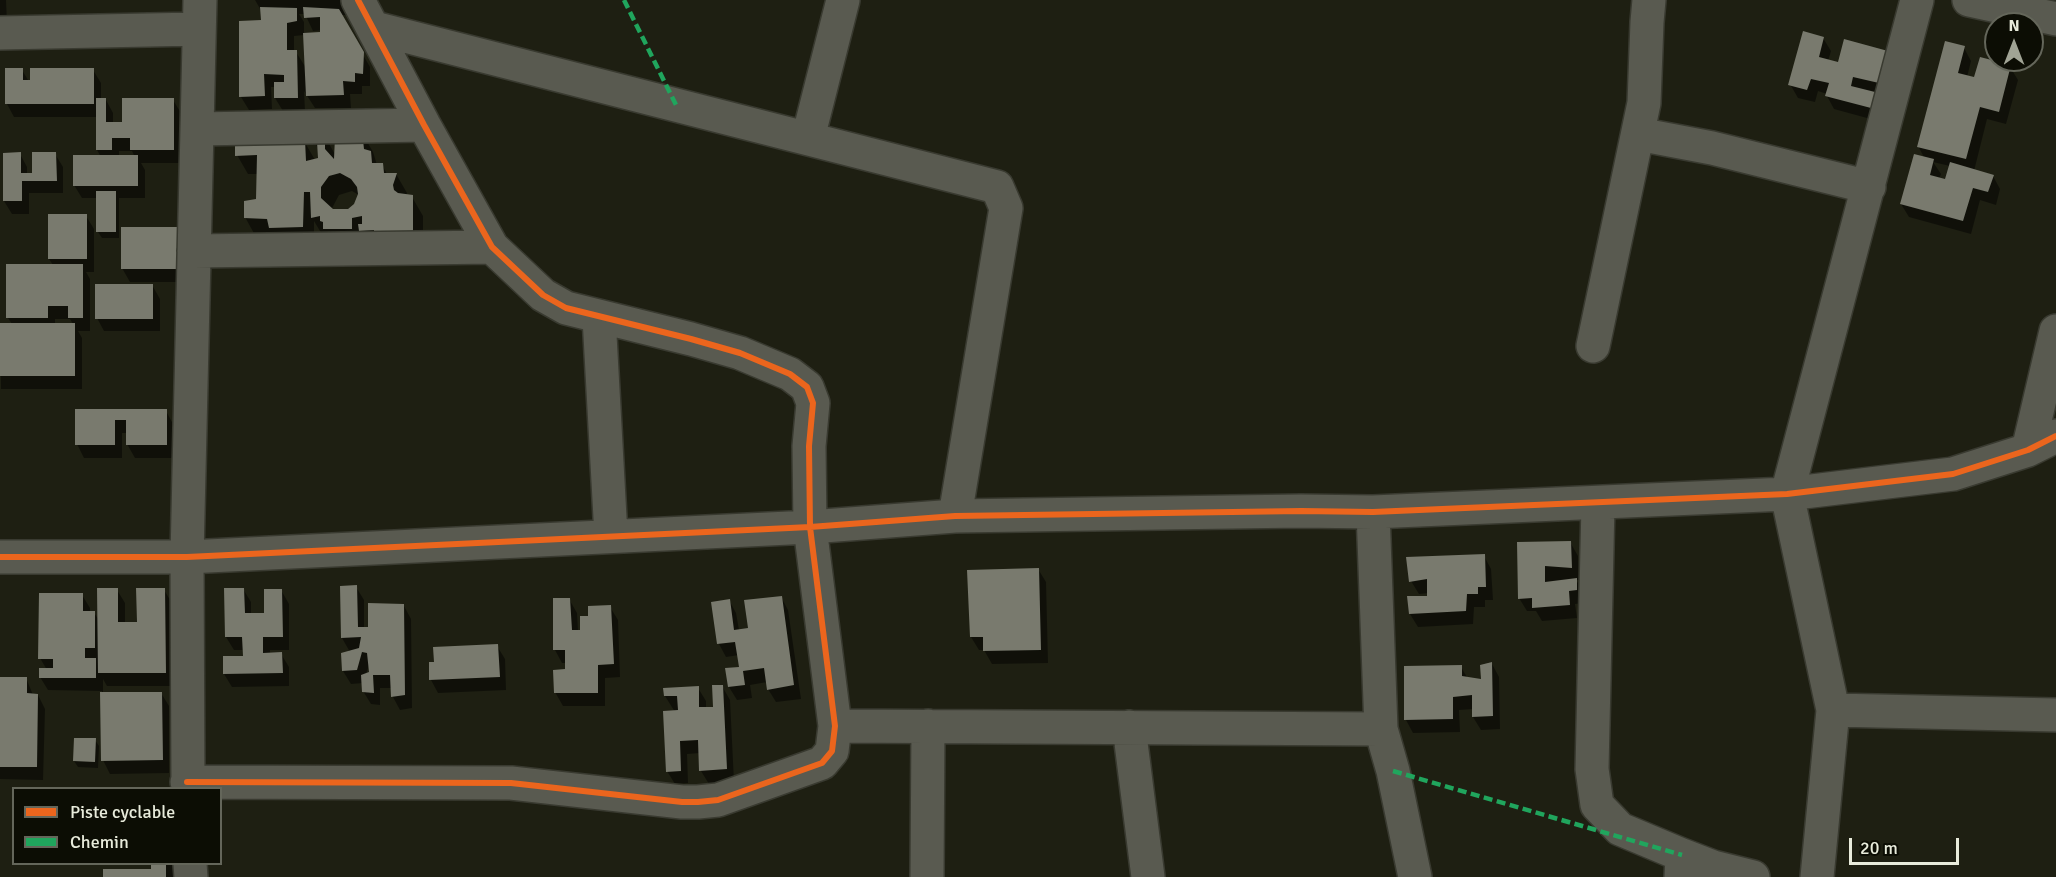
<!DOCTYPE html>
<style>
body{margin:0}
#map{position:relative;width:2056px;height:877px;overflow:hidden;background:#1e1f12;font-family:Signika,sans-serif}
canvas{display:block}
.legend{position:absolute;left:12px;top:787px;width:210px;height:78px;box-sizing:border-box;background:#0c0d04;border:2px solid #64665a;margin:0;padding:8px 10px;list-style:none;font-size:18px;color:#e8ebdb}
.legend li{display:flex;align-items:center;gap:12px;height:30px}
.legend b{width:30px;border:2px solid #64665a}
.north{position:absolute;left:1984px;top:12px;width:60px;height:60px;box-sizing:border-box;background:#0c0d04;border:2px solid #64665a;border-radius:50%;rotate:0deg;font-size:16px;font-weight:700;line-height:24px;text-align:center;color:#e8ebdb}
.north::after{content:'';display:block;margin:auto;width:21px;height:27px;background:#a1a495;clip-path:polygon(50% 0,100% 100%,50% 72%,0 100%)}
.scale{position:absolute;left:1849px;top:838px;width:110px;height:27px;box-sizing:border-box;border:3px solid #e8ebdb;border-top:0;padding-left:8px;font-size:18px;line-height:21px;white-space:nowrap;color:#e8ebdb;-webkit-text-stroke:4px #0c0d04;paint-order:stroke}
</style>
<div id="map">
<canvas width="2056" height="877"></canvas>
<ul class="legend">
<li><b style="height:8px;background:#eb651d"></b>Piste cyclable</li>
<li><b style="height:8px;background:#20a55d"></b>Chemin</li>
</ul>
<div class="north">N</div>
<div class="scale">20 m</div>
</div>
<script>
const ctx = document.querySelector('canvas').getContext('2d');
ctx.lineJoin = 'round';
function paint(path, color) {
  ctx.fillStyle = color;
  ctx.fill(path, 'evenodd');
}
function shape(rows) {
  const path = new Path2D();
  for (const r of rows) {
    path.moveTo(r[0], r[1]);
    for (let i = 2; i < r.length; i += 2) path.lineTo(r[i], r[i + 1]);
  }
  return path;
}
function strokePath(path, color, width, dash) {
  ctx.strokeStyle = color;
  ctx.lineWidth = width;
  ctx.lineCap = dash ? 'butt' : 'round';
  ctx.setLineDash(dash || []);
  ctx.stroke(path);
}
paint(shape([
 [0,0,6,0,7,23,0,23],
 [255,0,341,0,350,15,340,15,370,67,370,86,362,86,362,94,350,94,351,108,315,108,304,91,305,111,283,111,275,98,276,87,271,87,272,109,249,110,241,97,241,23,262,22,262,12],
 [299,14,305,14,313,31,322,30,322,34,304,34,304,22],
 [304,35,306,68,296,52,294,52,294,36],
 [1823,38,1831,51,1828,61,1839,64,1887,52,1886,96,1873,93,1881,107,1878,121,1834,109,1827,96,1827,94,1818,91,1815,102,1798,98,1790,84],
 [1964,48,1971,61,1967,77,1975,79,2010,67,2018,80,2006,124,1987,119,1974,171,1993,176,2000,189,1996,205,1980,200,1971,234,1909,217,1901,204,1925,159,1918,146],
 [1933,162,1950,166,1946,181,1939,179,1941,174],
 [22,70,31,85,93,70,101,83,101,100,106,100,113,113,113,124,124,124,173,100,181,113,181,163,141,163,145,170,145,198,119,198,119,238,102,238,98,232,98,198,82,198,74,185,101,157,97,150,97,117,14,117,7,104],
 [119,151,132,151,135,157,119,157],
 [362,133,373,152,377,165,382,165,387,174,396,174,407,193,406,196,412,197,423,216,423,253,323,236,314,221,314,246,256,237,245,217,257,201,258,174,248,174,237,155,304,141,315,160,320,159,319,150,314,141,324,135,336,156],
 [352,191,359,195,355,205,349,210,331,210,339,195],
 [20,154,27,167,27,174,33,174,55,154,63,167,63,193,29,193,29,214,12,214,4,201],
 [86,216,94,229,94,272,86,272,90,279,90,331,78,331,82,338,82,389,1,389,0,324,12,324,8,318,53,265,49,259],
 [55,319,70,319,73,324,55,324],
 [176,228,184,242,184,282,130,282,122,268],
 [152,285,160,299,160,331,104,331,97,318],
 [77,411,166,411,173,424,173,458,135,458,127,444,127,433,122,433,122,458,84,458,77,444],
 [1570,542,1578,556,1579,580,1576,580,1584,593,1584,603,1575,604,1577,618,1542,621,1536,611,1527,611,1519,598,1519,544],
 [1484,556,1491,569,1493,600,1485,600,1485,607,1474,607,1473,624,1418,627,1410,614,1429,598,1429,593,1419,594,1411,581],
 [1038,569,1046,582,1048,663,992,664,984,650,979,650,971,637,969,572],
 [356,587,364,600,364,628,369,629,404,606,411,619,412,708,400,710,393,697,392,688,380,688,380,705,371,704,363,691,363,683,351,684,343,671,343,654,350,652,342,638],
 [370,662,371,673,366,674],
 [226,589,243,589,251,602,251,614,266,614,281,590,289,604,289,650,270,650,270,654,281,654,289,667,289,686,232,687,224,674,245,657,244,650,234,650,226,637],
 [117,590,125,603,125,624,138,624,164,590,172,603,172,686,107,686,103,679,103,694,161,693,169,706,169,773,110,774,103,760,102,691,48,690,40,677,47,670,40,658,82,595,90,608,90,613,94,613,99,620],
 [781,597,788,610,801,699,776,702,768,689,767,682,750,685,752,698,737,700,729,687,741,668,739,655,726,657,719,644,729,600,736,613,739,630,750,629],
 [569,599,577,613,578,631,581,631,589,618,610,607,618,620,620,677,605,678,605,706,563,706,555,692,566,670,566,663,562,663,555,650],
 [497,646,505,659,506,690,438,693,431,680],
 [1492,664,1499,677,1500,729,1481,730,1473,717,1473,709,1459,710,1460,732,1413,733,1406,720,1461,667,1468,679,1483,681],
 [0,678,26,678,33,695,38,695,45,709,43,780,0,779],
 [722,686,730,700,734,782,709,784,701,771,700,753,687,754,688,783,675,784,667,771,675,712,665,696,698,688,706,701,706,709,715,708],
 [95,740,99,746,98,768,78,767,74,761],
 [152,864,173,864,173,877,105,877,152,870]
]), '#0007');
paint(shape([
 [260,7,297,8,297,21,287,23,287,50,297,50,298,98,274,98,274,82,284,82,284,75,264,74,265,96,239,97,239,21,261,20],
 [303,7,339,9,364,52,363,74,355,73,355,82,343,81,344,95,306,96,303,33,320,32,320,17,304,18],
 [1803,31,1824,37,1819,57,1838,62,1844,39,1888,51,1879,83,1853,77,1851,86,1875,92,1871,108,1825,96,1829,83,1811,79,1807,90,1788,85],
 [1945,41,1965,46,1958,73,1974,77,1980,57,2011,65,1999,112,1980,107,1966,159,1917,147],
 [5,68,23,68,23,80,30,80,30,68,94,68,94,104,5,104],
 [96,98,106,98,106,122,122,122,122,98,174,98,174,150,130,150,130,138,112,138,112,150,96,150],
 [362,131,364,149,371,151,372,163,383,163,384,173,397,173,393,185,394,190,398,193,413,195,413,234,374,235,374,230,359,231,358,224,362,224,362,216,352,218,352,229,323,229,323,222,320,221,320,216,311,218,310,192,304,192,303,227,269,228,267,219,244,218,244,201,256,199,257,155,235,156,235,139,305,140,306,161,318,158,317,142,325,134,325,149,334,159,335,137],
 [340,173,351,179,357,187,358,194,354,204,348,209,333,209,321,198,321,187,329,176],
 [21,152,21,173,32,173,32,152,56,152,57,181,22,181,22,201,3,201,3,153],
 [1914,154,1934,159,1930,175,1945,179,1950,162,1994,175,1988,192,1973,188,1963,221,1900,204],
 [73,155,138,155,138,186,73,186],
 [96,191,116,191,116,232,96,232],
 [48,214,87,214,87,259,48,259],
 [121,227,177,227,177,269,121,269],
 [6,264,83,264,83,318,68,318,68,306,48,306,48,318,6,318],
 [95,284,153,284,153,319,95,319],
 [0,323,75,323,75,376,0,376],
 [75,409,167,409,167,445,126,445,126,420,115,420,115,445,75,445],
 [1571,541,1572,568,1545,566,1545,582,1577,578,1577,590,1569,591,1570,605,1532,608,1532,598,1518,599,1517,542],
 [1485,554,1486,587,1478,587,1478,594,1467,594,1466,611,1409,614,1407,596,1427,596,1427,579,1409,582,1406,557],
 [1039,568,1041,650,983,651,983,637,970,637,967,570],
 [357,585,358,627,368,627,368,603,404,604,405,695,391,697,390,675,373,675,374,693,362,692,361,675,369,672,367,653,362,652,357,670,342,671,341,653,359,648,361,637,341,638,340,586],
 [97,588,118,588,118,622,137,622,136,588,165,588,166,673,98,673],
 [224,588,244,588,245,613,264,613,264,589,282,589,283,637,263,637,263,653,282,652,283,673,223,674,223,656,243,656,242,637,225,637],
 [39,593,83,593,83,611,95,611,95,648,85,648,85,658,96,658,96,678,39,678,39,668,53,668,53,659,38,659],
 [782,596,794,685,767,690,764,668,743,671,745,685,728,687,725,668,739,667,735,642,717,644,711,602,730,599,734,630,748,628,744,600],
 [553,598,570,598,572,630,580,630,580,616,588,616,588,606,611,605,614,664,598,665,598,693,554,693,553,670,565,669,565,650,553,650],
 [498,644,500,677,429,680,429,662,434,662,433,647],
 [1492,662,1493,716,1472,717,1472,695,1453,697,1453,719,1404,720,1404,666,1462,665,1462,676,1481,679,1480,665],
 [0,677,27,677,27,693,38,694,37,767,0,767],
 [712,685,723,685,727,769,699,771,698,740,680,741,681,771,666,772,663,711,678,710,677,696,664,696,663,688,699,686,699,707,713,707],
 [100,692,162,692,163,760,101,761],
 [74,738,96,738,95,762,73,761],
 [151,864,166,864,166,877,103,877,103,869,151,869]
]), '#797a6e');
const street = shape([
 [1969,0,2056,19],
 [374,28,997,187,1006,208,955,516],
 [0,33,198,29],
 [197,129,424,125],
 [1638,134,1712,148,1869,187],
 [808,138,843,0],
 [194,251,492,247],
 [599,317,611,536],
 [1593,346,1644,103,1647,22,1649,0],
 [2028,450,2056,331],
 [1598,504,1592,769,1597,805,1620,829,1682,855,1681,877],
 [1373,512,1381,729,1393,771,1415,877],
 [0,557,187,557,810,527,955,516,1301,511,1373,512,1787,494,1953,474,2028,450,2056,436],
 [1833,710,2056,715],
 [835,726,1381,729],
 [1129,727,1148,877],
 [187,782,511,783,682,802,698,802,718,800,822,763,832,751,835,726,810,527,809,446,813,403,807,387,790,374,740,353,691,339,566,308,543,295,492,247,424,125,358,0],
 [188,788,187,557,200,0],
 [1682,855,1713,867,1753,877],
 [190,864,191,877],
 [927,877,928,726],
 [1817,877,1833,710,1787,494,1917,0]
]);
strokePath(street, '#393a30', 36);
strokePath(street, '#595a50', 33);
strokePath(shape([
 [624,0,676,105],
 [1393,771,1682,855]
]), '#20a55d', 4.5, [9, 4.5]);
strokePath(shape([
 [0,557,187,557,810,527,955,516,1301,511,1373,512,1787,494,1953,474,2028,450,2056,436],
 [187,782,511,783,682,802,698,802,718,800,822,763,832,751,835,726,810,527,809,446,813,403,807,387,790,374,740,353,691,339,566,308,543,295,492,247,424,125,358,0]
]), '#eb651d', 6);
</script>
